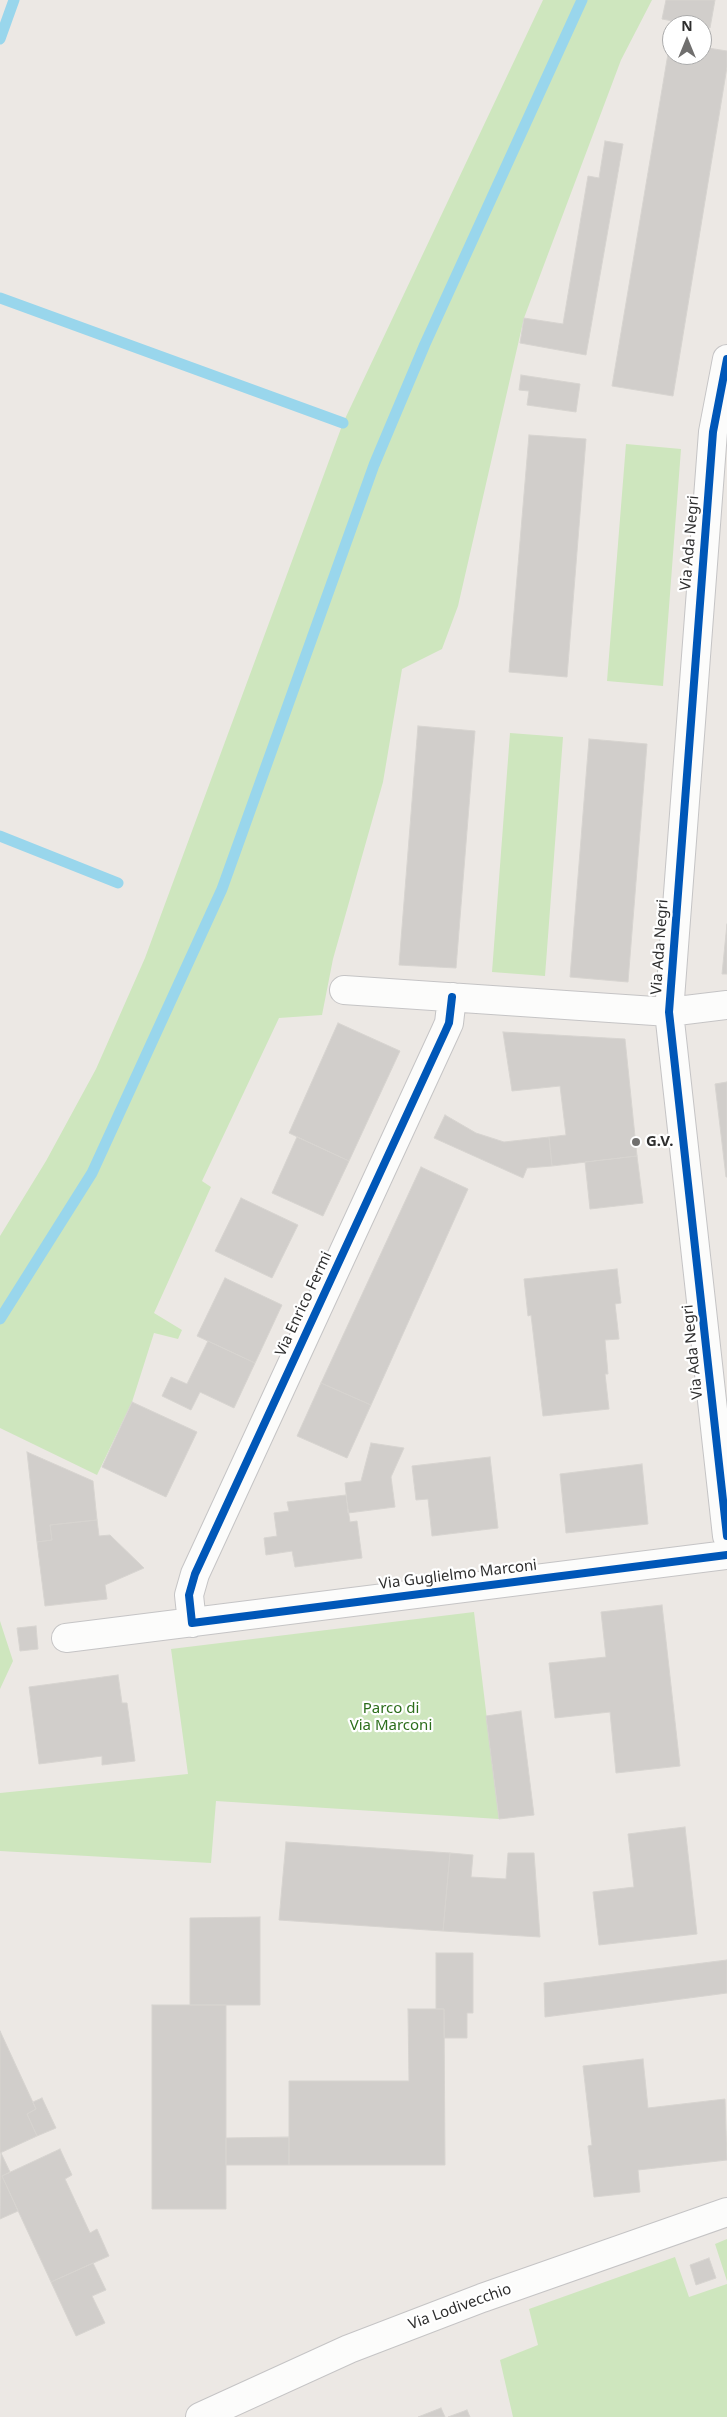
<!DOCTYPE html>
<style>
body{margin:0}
#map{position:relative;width:727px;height:2417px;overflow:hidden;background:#ece8e4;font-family:"Noto Sans",sans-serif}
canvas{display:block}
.north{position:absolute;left:662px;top:15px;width:50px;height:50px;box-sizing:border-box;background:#fff;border:1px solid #ababab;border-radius:50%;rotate:0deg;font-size:14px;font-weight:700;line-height:20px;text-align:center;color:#2e2e2e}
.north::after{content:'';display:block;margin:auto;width:18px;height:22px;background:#706f6e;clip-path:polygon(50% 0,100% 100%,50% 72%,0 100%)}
</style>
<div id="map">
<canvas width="727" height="2417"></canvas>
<div class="north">N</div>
</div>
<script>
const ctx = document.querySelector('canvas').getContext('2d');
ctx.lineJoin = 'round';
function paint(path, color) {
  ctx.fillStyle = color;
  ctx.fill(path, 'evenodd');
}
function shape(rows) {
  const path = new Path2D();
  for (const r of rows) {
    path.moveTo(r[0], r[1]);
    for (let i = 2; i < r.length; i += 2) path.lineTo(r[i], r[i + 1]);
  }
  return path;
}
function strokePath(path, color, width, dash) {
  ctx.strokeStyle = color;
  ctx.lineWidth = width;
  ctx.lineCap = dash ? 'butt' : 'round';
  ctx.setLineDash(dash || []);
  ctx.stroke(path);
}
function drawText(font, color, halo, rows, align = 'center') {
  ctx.font = font + ' "Noto Sans",sans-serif';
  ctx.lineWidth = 4.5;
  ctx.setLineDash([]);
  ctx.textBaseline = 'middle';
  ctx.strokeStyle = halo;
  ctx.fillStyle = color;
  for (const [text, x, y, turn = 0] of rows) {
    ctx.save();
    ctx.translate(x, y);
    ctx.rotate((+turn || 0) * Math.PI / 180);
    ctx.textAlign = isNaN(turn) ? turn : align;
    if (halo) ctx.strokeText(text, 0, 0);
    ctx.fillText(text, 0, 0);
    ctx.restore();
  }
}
paint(shape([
 [543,0,652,0,621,60,524,318,458,606,442,649,402,669,383,782,333,959,322,1015,279,1018,202,1181,211,1187,154,1313,182,1330,178,1339,154,1333,132,1402,97,1475,0,1428,0,1236,46,1161,96,1069,145,958,343,423],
 [626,444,681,449,663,686,607,681],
 [510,733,563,737,545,976,492,972],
 [474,1612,499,1819,216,1801,211,1863,0,1851,0,1793,188,1774,171,1649],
 [0,1621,13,1661,0,1689],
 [727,2239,727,2281,715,2244],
 [675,2257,689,2297,727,2284,727,2417,513,2417,500,2360,538,2345,529,2309]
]), '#cee6be');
strokePath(shape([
 [0,39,14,0],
 [0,298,343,423],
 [0,836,118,883],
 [0,1319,92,1173,222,889,374,465,425,344,582,0]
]), '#99d6ec', 11);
const building = shape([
 [666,0,715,0,710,28,662,19,666,0],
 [670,42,672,42,672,55,702,55,702,47,727,51,727,67,673,396,612,386,670,42],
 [605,141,623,144,586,355,520,343,524,318,563,324,588,176,599,178,605,141],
 [521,375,580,384,576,412,527,405,529,391,519,390,521,375],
 [529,435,586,439,567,677,509,672,529,435],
 [418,726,475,731,456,968,399,965,418,726],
 [589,739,647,744,628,982,570,977,589,739],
 [727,924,727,974,722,974,727,924],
 [338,1023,400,1051,349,1161,289,1133,338,1023],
 [503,1032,625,1039,637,1156,552,1166,549,1137,566,1135,560,1086,512,1091,503,1032],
 [727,1082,727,1177,726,1177,715,1084,727,1082],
 [445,1115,476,1133,504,1142,549,1137,552,1166,527,1168,523,1178,434,1138,445,1115],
 [297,1137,349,1161,323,1216,272,1193,297,1137],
 [637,1156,643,1203,590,1209,585,1162,637,1156],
 [421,1167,468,1189,371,1405,321,1383,421,1167],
 [241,1198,298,1225,272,1278,215,1251,241,1198],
 [617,1269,621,1303,615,1304,619,1339,605,1340,608,1374,605,1374,609,1409,543,1416,531,1315,528,1316,524,1279,617,1269],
 [225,1278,282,1305,255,1363,197,1336,225,1278],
 [208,1341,255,1363,234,1408,200,1392,191,1410,162,1396,171,1377,187,1384,208,1341],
 [321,1383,371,1405,347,1458,297,1436,321,1383],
 [132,1402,197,1432,166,1497,102,1467,132,1402],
 [371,1443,404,1448,391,1477,395,1507,348,1513,345,1483,361,1481,371,1443],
 [27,1452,93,1481,97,1520,50,1525,52,1540,37,1542,27,1452],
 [490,1457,498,1528,432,1536,428,1499,416,1500,412,1466,490,1457],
 [642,1464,648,1524,566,1533,560,1474,642,1464],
 [346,1495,350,1522,357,1521,362,1558,295,1567,292,1551,266,1555,264,1538,277,1536,274,1513,289,1511,287,1502,346,1495],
 [97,1520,99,1536,110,1535,144,1568,105,1585,107,1599,45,1606,37,1542,52,1540,50,1525,97,1520],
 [662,1605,680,1766,616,1773,610,1712,555,1718,549,1663,606,1657,601,1612,662,1605],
 [36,1626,38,1649,20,1651,17,1628,36,1626],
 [118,1675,122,1703,127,1703,135,1761,102,1765,102,1756,39,1764,29,1687,118,1675],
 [521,1711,534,1815,499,1819,486,1716,521,1711],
 [685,1827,697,1934,599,1945,593,1892,634,1887,628,1834,685,1827],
 [286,1842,450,1853,443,1931,279,1920,286,1842],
 [450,1853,473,1855,471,1877,506,1879,508,1853,534,1853,540,1937,443,1931,450,1853],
 [260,1917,260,2005,190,2005,190,1918,260,1917],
 [436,1953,473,1953,473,2013,467,2013,467,2038,444,2038,444,2009,436,2009,436,1953],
 [727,1960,727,1993,545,2017,544,1983,727,1960],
 [152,2005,226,2005,226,2209,152,2209,152,2005],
 [408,2009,444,2009,445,2165,289,2165,289,2081,409,2081,408,2009],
 [0,2031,36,2109,27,2114,37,2136,0,2153,0,2031],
 [643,2059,648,2108,725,2099,727,2160,638,2170,640,2192,594,2197,588,2146,592,2145,583,2066,643,2059],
 [42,2098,56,2128,37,2136,27,2114,36,2109,33,2102,42,2098],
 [289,2137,289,2165,226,2165,226,2138,289,2137],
 [60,2149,72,2175,65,2179,90,2233,97,2229,109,2256,51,2282,2,2176,60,2149],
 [1,2153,10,2172,2,2176,18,2211,0,2219,1,2153],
 [709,2258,716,2278,696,2285,690,2265,709,2258],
 [93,2263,106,2290,92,2296,105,2323,76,2336,51,2282,93,2263],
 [441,2408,445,2417,418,2417,441,2408],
 [467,2410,470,2417,448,2417,467,2410]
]);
paint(building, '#d1cecb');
strokePath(building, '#d7d4d0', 1);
const minor = shape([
 [727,359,713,432,669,1012,727,1536],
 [344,990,669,1012,727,1005],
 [192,1623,189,1595,195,1574,445,1032,449,1023,452,997],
 [66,1638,727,1555],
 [200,2417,349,2349,482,2298,727,2212]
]);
strokePath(minor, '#c5c4c5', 30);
strokePath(minor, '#fcfcfb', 28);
strokePath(shape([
 [727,359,713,432,669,1012,727,1536],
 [452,997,449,1023,445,1032,195,1574,189,1595,192,1623,727,1555]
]), '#0057b8', 8);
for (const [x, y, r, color] of [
 [636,1142,5,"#706f6e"]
]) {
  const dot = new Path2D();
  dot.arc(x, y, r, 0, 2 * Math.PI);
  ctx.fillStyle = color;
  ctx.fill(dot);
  strokePath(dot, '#fff', 2);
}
drawText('15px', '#2e2e2e', '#fff', [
 ["Via Ada Negri",690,543,-85],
 ["Via Ada Negri",660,947,-86],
 ["Via Enrico Fermi",304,1304,-65],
 ["Via Ada Negri",693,1352,-96],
 ["Via Guglielmo Marconi",458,1575,-7],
 ["Via Lodivecchio",460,2307,-20]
]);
drawText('bold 15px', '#2e2e2e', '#fff', [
 ["G.V.",646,1142]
], 'left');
drawText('15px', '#2c6e1b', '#fff', [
 ["Parco di",391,1709],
 ["Via Marconi",391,1726]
]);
</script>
